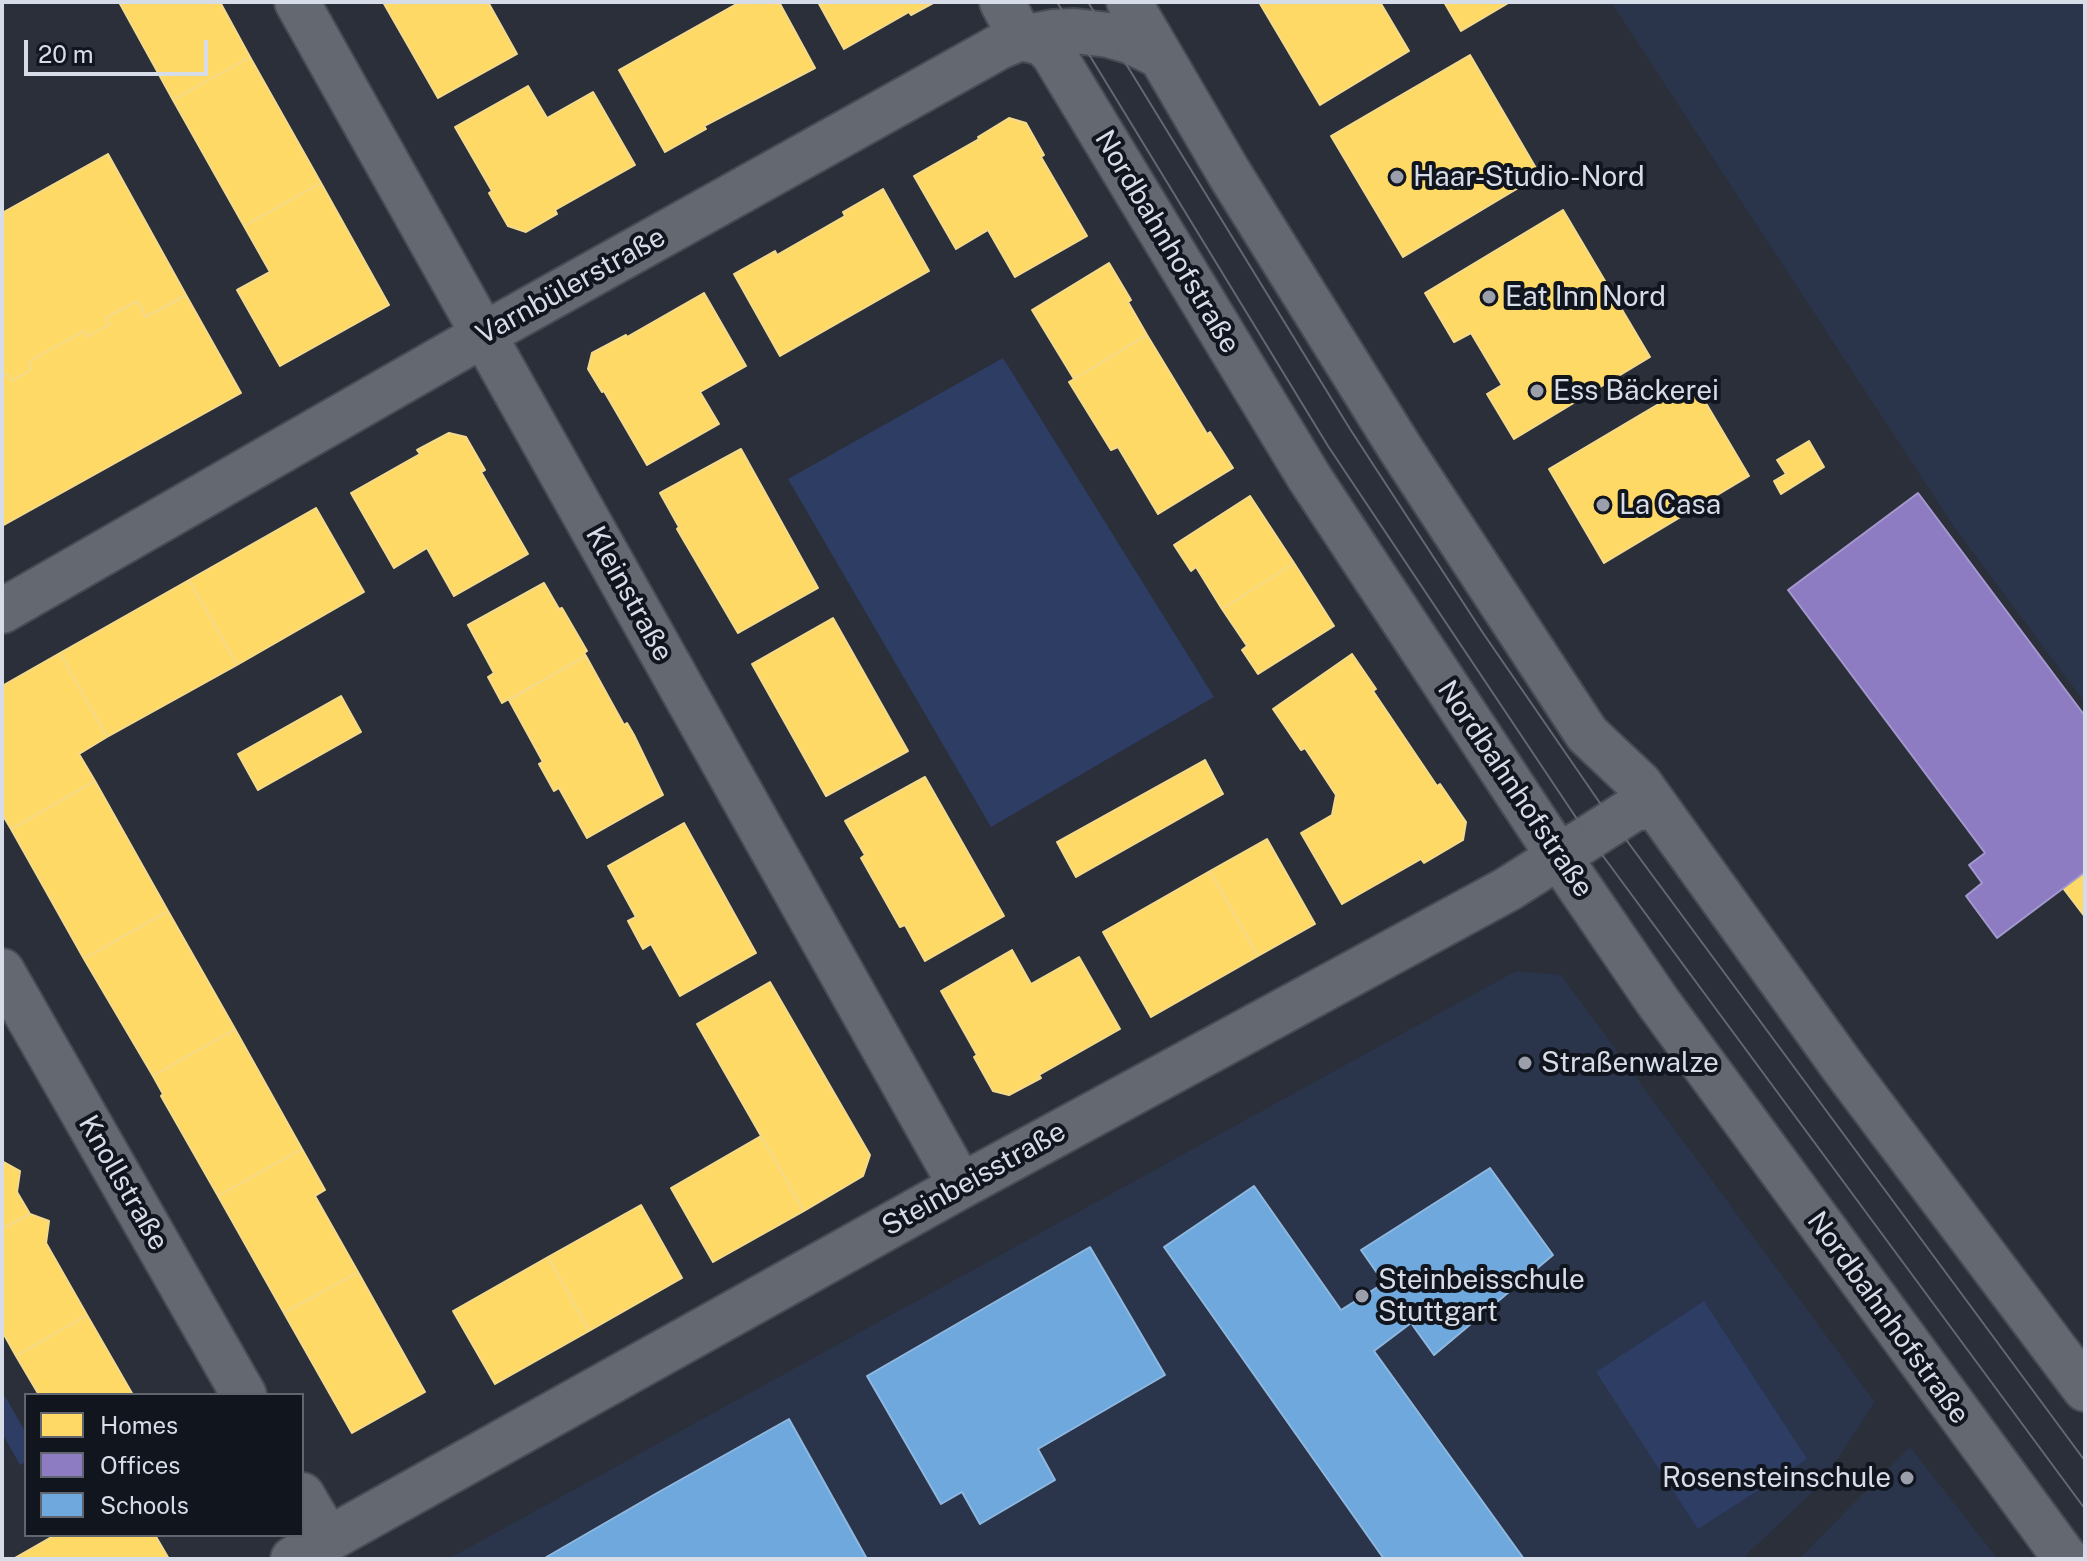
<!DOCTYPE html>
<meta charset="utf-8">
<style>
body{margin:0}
#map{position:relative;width:2087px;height:1561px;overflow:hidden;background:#2a2f39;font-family:"Public Sans",sans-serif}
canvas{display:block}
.frame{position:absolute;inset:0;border:4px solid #d6dce8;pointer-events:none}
.legend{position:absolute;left:24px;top:1393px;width:280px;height:144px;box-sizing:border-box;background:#11151e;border:2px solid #60656f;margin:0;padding:10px 14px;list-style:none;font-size:24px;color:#d6dce8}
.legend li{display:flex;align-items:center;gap:16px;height:40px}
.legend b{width:40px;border:2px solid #60656f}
.scale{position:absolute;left:24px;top:40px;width:184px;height:36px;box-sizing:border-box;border:4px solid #d6dce8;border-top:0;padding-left:10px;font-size:24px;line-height:28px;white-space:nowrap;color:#d6dce8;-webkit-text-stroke:6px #11151e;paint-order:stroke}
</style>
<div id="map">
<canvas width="2087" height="1561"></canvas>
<div class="frame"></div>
<ul class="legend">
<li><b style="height:22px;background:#ffd966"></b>Homes</li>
<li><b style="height:22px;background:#8e7cc3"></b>Offices</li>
<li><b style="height:22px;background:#6fa8dc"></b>Schools</li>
</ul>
<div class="scale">20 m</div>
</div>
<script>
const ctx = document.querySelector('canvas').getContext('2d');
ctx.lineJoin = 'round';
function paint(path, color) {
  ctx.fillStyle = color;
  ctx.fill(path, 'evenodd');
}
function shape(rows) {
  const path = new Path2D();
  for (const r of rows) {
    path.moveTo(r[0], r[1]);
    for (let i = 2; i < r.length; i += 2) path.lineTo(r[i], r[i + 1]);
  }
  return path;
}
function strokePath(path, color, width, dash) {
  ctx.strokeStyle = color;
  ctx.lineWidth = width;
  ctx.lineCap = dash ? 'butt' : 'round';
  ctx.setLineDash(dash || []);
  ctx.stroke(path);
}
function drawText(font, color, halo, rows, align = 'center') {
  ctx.font = font + ' "Public Sans",sans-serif';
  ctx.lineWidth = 8;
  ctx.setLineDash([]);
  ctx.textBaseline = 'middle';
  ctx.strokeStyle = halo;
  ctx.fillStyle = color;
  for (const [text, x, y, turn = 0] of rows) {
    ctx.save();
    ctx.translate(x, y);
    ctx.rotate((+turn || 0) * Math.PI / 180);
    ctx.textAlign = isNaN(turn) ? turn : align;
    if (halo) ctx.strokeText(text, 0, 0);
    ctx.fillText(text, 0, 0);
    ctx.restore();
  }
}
paint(shape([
 [1611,2,2085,2,2085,703,1954,527],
 [1516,971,1561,975,1875,1402,1821,1484,1742,1559,448,1559],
 [1910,1447,1998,1559,1799,1559,1849,1508]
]), '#2a344a');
paint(shape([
 [1003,358,1214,697,991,827,788,479],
 [1704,1301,1807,1459,1698,1529,1596,1372],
 [2,1391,26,1433,26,1462,20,1465,2,1433]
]), '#2d3d63');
const homes = shape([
 [119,2,220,2,250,57,173,100,119,2],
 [383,2,488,2,517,54,438,98,383,2],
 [740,2,779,2,815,68,704,126,706,129,665,152,619,70,740,2],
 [818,2,935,2,911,15,909,12,844,49,818,2],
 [1259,2,1380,2,1409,51,1320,105,1259,2],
 [1444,2,1510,2,1461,31,1444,2],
 [1470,55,1540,175,1403,257,1331,136,1470,55],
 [250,57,321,183,244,226,173,100,250,57],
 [528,86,547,118,593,92,635,165,555,210,557,214,526,232,508,226,489,193,492,191,455,127,528,86],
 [1009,118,1026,123,1044,155,1041,157,1087,236,1015,277,988,230,956,249,914,176,979,139,978,137,1009,118],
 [108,154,186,295,146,317,137,301,106,318,110,324,87,337,84,331,28,362,32,369,12,381,7,374,2,377,2,213,108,154],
 [321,183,389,305,280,366,237,290,270,272,244,226,321,183],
 [883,189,929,271,780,356,734,274,775,251,777,255,845,216,843,212,883,189],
 [1563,210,1650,357,1514,439,1487,394,1502,385,1471,333,1454,342,1425,293,1563,210],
 [1109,263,1131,300,1128,302,1147,335,1074,379,1032,310,1109,263],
 [704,293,746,366,700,392,719,424,647,465,604,391,602,392,588,369,592,353,626,335,627,337,704,293],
 [186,295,241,393,2,526,2,377,7,374,12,381,32,369,28,362,84,331,87,337,110,324,106,318,137,301,146,317,186,295],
 [1147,335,1207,434,1210,432,1233,468,1158,514,1118,447,1111,450,1069,382,1147,335],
 [1694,383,1749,476,1604,563,1549,469,1694,383],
 [449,433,466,437,485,470,481,472,528,554,454,596,427,548,394,568,351,493,420,454,417,450,449,433],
 [1809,441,1824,467,1781,494,1774,481,1786,474,1777,460,1809,441],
 [741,449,818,588,738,633,677,529,679,527,660,493,741,449],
 [1250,496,1294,563,1222,609,1196,567,1191,571,1174,545,1250,496],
 [316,508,364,592,237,665,189,580,316,508],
 [1294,563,1334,626,1258,674,1242,650,1247,646,1222,609,1294,563],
 [189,580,237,665,107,737,60,653,189,580],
 [544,583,559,609,562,608,587,651,584,653,586,656,502,703,488,677,494,673,468,625,544,583],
 [833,618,908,751,826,796,752,664,833,618],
 [60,653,107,737,79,754,95,781,11,829,2,814,2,686,60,653],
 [1352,654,1376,689,1373,691,1437,786,1440,784,1466,822,1463,840,1424,863,1421,859,1342,904,1301,833,1332,815,1336,795,1305,748,1301,750,1273,709,1352,654],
 [586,656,624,725,627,723,634,735,663,795,587,838,559,788,554,791,539,764,543,762,509,700,586,656],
 [341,696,361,732,258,790,238,754,341,696],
 [1205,760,1223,794,1076,877,1057,842,1205,760],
 [925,777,1004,916,925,961,905,925,900,927,861,858,865,855,845,821,925,777],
 [95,781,168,911,84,959,11,829,95,781],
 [684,823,756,953,680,996,651,944,643,949,628,921,636,917,608,866,684,823],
 [1267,839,1315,924,1258,956,1210,871,1267,839],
 [1210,871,1258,956,1151,1017,1103,932,1210,871],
 [2085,872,2085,917,2063,888,2085,872],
 [168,911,235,1029,153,1076,84,959,168,911],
 [1012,950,1031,984,1079,957,1120,1029,1039,1075,1041,1078,1009,1095,993,1091,974,1057,977,1055,941,991,1012,950],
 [770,982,870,1155,863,1176,804,1211,697,1024,770,982],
 [235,1029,302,1149,218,1196,161,1096,163,1094,153,1076,235,1029],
 [761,1136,804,1211,713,1262,671,1188,761,1136],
 [302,1149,325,1190,315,1196,358,1272,284,1313,218,1196,302,1149],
 [2,1161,20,1171,17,1192,30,1214,2,1229,2,1161],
 [641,1205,682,1278,589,1331,548,1257,641,1205],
 [30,1214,49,1221,46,1243,87,1315,16,1356,2,1331,2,1229,30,1214],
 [548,1257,589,1331,495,1384,453,1311,548,1257],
 [358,1272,425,1392,352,1433,284,1313,358,1272],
 [87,1315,133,1395,39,1395,16,1356,87,1315],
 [55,1535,155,1535,169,1559,13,1559,55,1535]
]);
paint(homes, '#ffd966');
strokePath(homes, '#f3da8d', 2);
const offices = shape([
 [1918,493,2085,716,2085,872,1997,938,1966,896,1982,883,1969,865,1985,853,1788,590,1918,493]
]);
paint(offices, '#8e7cc3');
strokePath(offices, '#a499ce', 2);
const schools = shape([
 [1490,1168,1553,1255,1434,1355,1411,1323,1374,1351,1524,1559,1384,1559,1164,1247,1254,1186,1341,1310,1384,1283,1361,1250,1490,1168],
 [1090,1247,1165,1375,1038,1449,1055,1480,980,1524,962,1492,941,1504,867,1376,1090,1247],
 [789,1419,867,1559,543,1559,657,1493,789,1419]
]);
paint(schools, '#6fa8dc');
strokePath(schools, '#8eb8e0', 2);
const minor = shape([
 [297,2,961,1186],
 [1002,2,1021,38],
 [1129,2,1229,173,1400,448,1587,734,1640,784,1843,1067,2085,1389],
 [1021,38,1043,43,1054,55,1309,477,1559,857,1658,1002,2066,1559],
 [2,611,483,335,999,47,1021,38,1053,32,1075,31,1108,35,1132,42,1158,55],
 [2,971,244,1395],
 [302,1495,328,1539],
 [293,1559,961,1186,1508,889,1635,808,1656,807]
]);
strokePath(minor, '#474b54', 48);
strokePath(minor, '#646870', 44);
strokePath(shape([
 [1057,2,1328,446,1589,837,2085,1509],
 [1088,2,1350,429,1483,633,1613,822,2085,1461]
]), '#646770', 2);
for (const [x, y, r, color] of [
 [1397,177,8,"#9a9fab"],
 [1489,297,8,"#9a9fab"],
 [1537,391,8,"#9a9fab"],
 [1603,505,8,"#9a9fab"],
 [1525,1063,8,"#9a9fab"],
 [1362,1296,8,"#9a9fab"],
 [1907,1478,8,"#9a9fab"]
]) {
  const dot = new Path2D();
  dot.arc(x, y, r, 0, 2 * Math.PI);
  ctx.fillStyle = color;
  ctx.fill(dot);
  strokePath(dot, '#11151e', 3);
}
drawText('28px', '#d6dce8', '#11151e', [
 ["Haar-Studio-Nord",1413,177],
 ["Eat Inn Nord",1505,297],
 ["Ess Bäckerei",1553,391],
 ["La Casa",1619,505],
 ["Straßenwalze",1541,1063],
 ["Steinbeisschule",1378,1280],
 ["Stuttgart",1378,1312],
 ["Rosensteinschule",1891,1478,"right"]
], 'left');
drawText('28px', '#d6dce8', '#11151e', [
 ["Nordbahnhofstraße",1167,242,59],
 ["Varnbülerstraße",571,286,-29],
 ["Kleinstraße",629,594,61],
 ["Nordbahnhofstraße",1515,789,56],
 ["Steinbeisstraße",974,1179,-29],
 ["Knollstraße",123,1183,60],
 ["Nordbahnhofstraße",1888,1318,54]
]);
</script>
